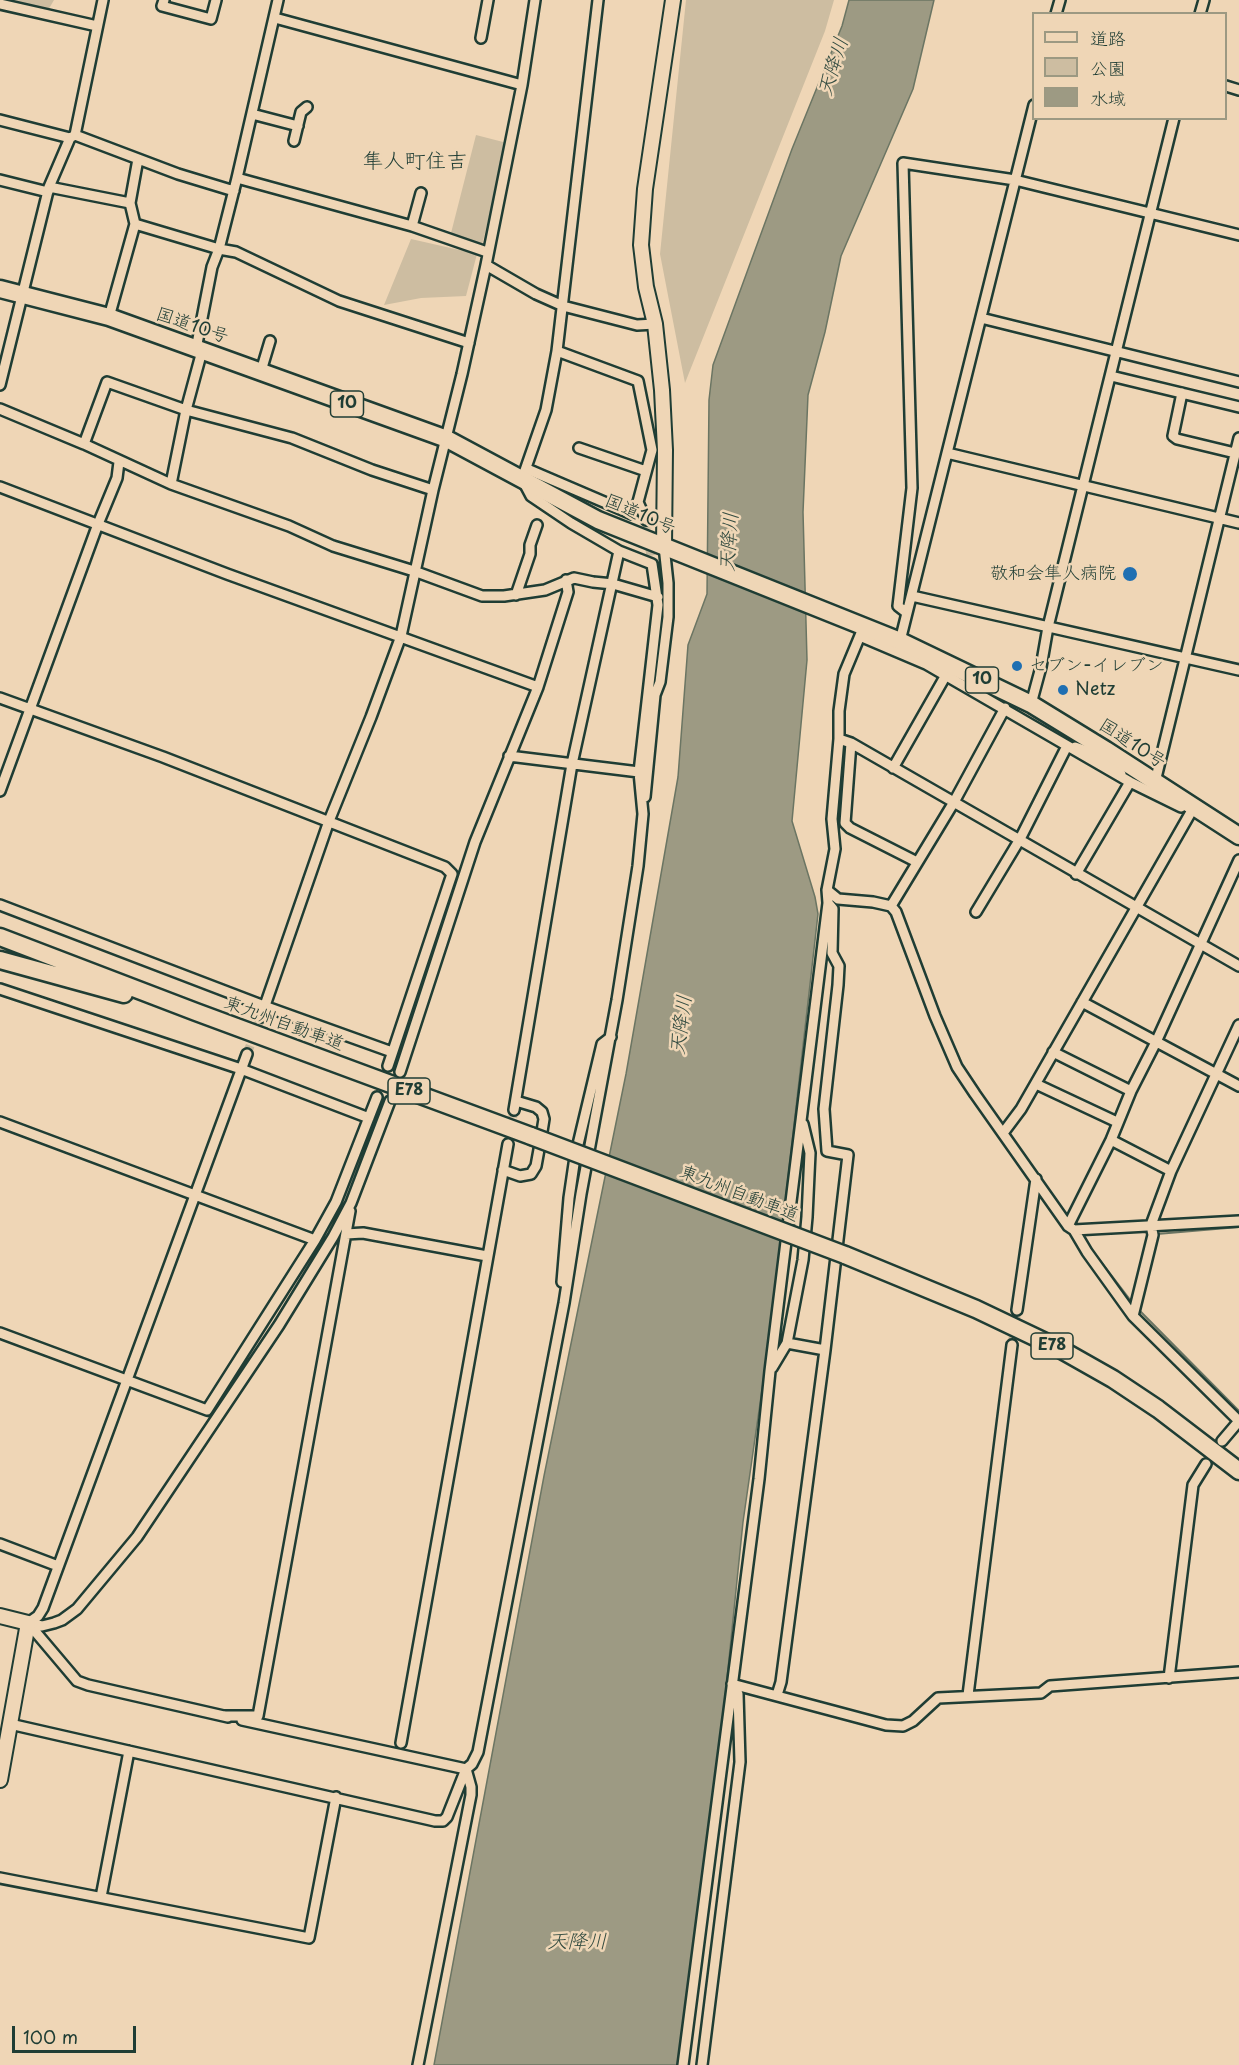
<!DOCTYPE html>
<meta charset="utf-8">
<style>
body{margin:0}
#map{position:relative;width:1239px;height:2065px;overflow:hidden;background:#efd6b6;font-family:"Playpen Sans","Klee One",sans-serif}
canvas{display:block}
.legend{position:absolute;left:1032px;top:12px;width:195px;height:108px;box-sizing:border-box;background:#efd6b6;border:2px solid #9c9982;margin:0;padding:8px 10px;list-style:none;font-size:18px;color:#1f3d34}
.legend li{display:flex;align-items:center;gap:12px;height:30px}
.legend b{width:30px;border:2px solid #9c9982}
.scale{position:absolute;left:12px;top:2026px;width:124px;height:27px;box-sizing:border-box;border:3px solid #1f3d34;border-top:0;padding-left:8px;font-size:18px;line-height:21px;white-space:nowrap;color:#1f3d34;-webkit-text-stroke:4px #efd6b6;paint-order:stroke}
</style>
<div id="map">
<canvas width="1239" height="2065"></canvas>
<ul class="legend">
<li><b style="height:8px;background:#efd6b6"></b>道路</li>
<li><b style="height:16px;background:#cdbda1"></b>公園</li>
<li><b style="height:16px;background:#9d9a83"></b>水域</li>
</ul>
<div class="scale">100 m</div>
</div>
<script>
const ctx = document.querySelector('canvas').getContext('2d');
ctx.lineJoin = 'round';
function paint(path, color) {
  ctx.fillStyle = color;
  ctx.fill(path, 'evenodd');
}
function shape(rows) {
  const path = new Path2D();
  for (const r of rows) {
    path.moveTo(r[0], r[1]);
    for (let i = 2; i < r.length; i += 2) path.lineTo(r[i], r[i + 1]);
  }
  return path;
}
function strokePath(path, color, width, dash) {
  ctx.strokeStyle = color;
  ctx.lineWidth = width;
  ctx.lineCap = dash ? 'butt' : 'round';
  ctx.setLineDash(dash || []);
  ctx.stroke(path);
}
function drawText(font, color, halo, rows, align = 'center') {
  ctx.font = font + ' "Playpen Sans","Klee One",sans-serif';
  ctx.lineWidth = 5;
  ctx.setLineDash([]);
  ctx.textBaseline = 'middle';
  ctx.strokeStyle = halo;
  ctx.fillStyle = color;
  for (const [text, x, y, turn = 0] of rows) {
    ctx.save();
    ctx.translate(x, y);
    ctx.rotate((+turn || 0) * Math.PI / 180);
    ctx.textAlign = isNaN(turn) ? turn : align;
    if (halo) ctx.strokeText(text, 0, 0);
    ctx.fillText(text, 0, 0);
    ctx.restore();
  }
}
paint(shape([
 [0,0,54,0,47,12],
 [686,0,834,0,825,31,685,383,660,254],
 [476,135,507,143,482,245,450,237],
 [411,239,477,254,466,296,421,298,384,305]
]), '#cdbda1');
const water = shape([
 [849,0,934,0,913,89,841,256,825,332,808,395,803,512,807,660,792,821,815,897,818,914,771,1327,743,1522,713,1815,681,2065,434,2065,544,1476,626,1074,678,777,688,645,707,594,709,400,713,365,792,149,842,26,849,0]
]);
paint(water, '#9d9a83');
strokePath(water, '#6b7563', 1.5);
strokePath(shape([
 [1157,1234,1239,1227],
 [1086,1242,1131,1301],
 [1141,1312,1239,1411]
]), '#6b7563', 2);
strokePath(shape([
 [646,520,652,564],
 [247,1054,261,1017],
 [508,1144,514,1110],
 [1012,1345,1017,1310]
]), '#c5b79c', 9, [9, 4.5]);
const street = shape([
 [164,0,162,6,211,19,216,0],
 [0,4,97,26],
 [1056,14,1060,0],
 [1200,14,1204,0],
 [275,18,522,85],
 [481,38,488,0],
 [1226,86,1239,90],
 [252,114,298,126],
 [0,120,70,138],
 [75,135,178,174,234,191],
 [294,141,301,112,307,107],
 [237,178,412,226,487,252],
 [0,180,48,192],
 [49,187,130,203,135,224,219,249,236,252,339,301,469,343],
 [130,203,138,159],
 [412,226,421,193],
 [486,265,536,294,563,306,637,325,655,324],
 [109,317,135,224],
 [981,318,1239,382],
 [196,349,212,267,219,249,237,178,278,0],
 [557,351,638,381,652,450,638,502,646,520],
 [261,371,270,341],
 [1111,376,1239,407],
 [0,385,49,187,70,138,75,135,103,0],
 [1182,393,1173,436,1177,439,1235,453],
 [0,409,84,444,171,484,289,526,333,546,414,571,482,596,504,596,545,590,574,578,593,582,613,584,658,597],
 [84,444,107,382,186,410,292,438,372,470,433,490],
 [579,448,646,471],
 [947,453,1239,523],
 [527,469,632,514,638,502],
 [171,484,186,410,202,351],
 [0,487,227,574,538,687],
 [516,595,530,554,530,545,537,525],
 [912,596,1239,670],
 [907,613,898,606,912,488,903,163,1015,180,1239,235],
 [860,636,926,664,1130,782,1181,807],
 [900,641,1034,105],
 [0,698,163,757,445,867,452,874,388,1066],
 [1031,704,1041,667,1048,627,1174,118],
 [839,739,851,743,1239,966],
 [851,743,845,823,850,828,917,862],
 [1075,747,1101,756,1115,766,1121,774],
 [509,756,639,772],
 [893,768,946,675],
 [1155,782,1239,438],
 [0,791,98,524,117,478,119,462],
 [645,797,655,695,660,682,668,617,668,583,664,546],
 [1076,874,1130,782],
 [827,890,838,899,873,902,891,906,896,912,935,1016,957,1067,975,1094,1068,1226,1074,1230,1087,1252,1133,1316,1239,1421],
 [0,905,264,1006,392,1052],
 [891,906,954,802,1005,708],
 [976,912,1020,839,1067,746],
 [0,989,241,1069,369,1118],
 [1082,1002,1239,1086],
 [261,1017,329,821,371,717,401,636,433,490,462,374,486,265,522,85,535,0],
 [1053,1052,1131,1091],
 [400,1072,475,842,538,687,568,592,566,580],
 [1036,1084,1117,1122],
 [514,1110,572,764,619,551],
 [0,1122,315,1240],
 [1003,1133,1021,1109,1191,812],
 [1111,1140,1171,1171],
 [503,1170,520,1176,531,1174,536,1166,540,1144,544,1119,542,1112,536,1107,516,1101],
 [1068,1226,1111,1140,1131,1091,1156,1042,1239,860],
 [1074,1230,1239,1221],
 [346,1234,363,1233,487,1256],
 [562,1282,569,1198,575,1157,602,1044,611,1037],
 [1017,1310,1036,1179],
 [1133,1316,1153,1235,1151,1225,1171,1171,1239,1025],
 [0,1333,207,1410,315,1240,336,1202,377,1097],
 [787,1343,825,1350],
 [772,1368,787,1343,803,1260,807,1217,810,1153,803,1124],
 [1222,1441,1239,1421],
 [0,1544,58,1566],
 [28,1623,42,1626,54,1623,62,1620,77,1609,137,1537,279,1325,333,1237,351,1203,390,1101],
 [28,1623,38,1616,43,1608,247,1054],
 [28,1623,77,1681,88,1685,228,1717],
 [1169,1678,1193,1485,1206,1464],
 [732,1684,886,1725,903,1726,913,1721,938,1698,1041,1693,1050,1686,1239,1672],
 [777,1695,781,1682,825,1350,848,1155,827,1151,824,1109,838,985,839,966,832,953,833,909,828,903],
 [968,1695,1012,1345],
 [225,1716,258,1716,350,1211],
 [242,1720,466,1769],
 [10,1724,435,1821,443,1821,447,1817,466,1769,472,1764,478,1752,564,1303,581,1194,617,1000,638,866,643,814,639,772,658,605,652,564,619,551,571,523,531,496,522,479,546,410,557,351,598,0],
 [401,1743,508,1144],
 [0,1878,309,1938,336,1797],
 [101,1897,129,1751],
 [418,2065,471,1795,471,1787,466,1769],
 [683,2065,759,1479,770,1371,828,903,827,890,835,849,832,819,839,739,839,711,844,674,864,626],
 [702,2065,740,1762,738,1694,732,1684]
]);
const secondary = shape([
 [664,546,665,450,662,390,655,324,646,287,641,245,645,189,673,0],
 [0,1616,28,1623,0,1780]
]);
const highway = shape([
 [0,289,109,317,447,439,598,520,900,641,1031,704,1106,750,1239,836],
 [0,937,196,1012,531,1136],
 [0,960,124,994],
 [845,1255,976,1309,1060,1349,1113,1379,1158,1409,1239,1471]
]);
strokePath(street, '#1f3d34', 14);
strokePath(secondary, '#1f3d34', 18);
strokePath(highway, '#1f3d34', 21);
strokePath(street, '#efd6b6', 9);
strokePath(secondary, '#efd6b6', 14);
strokePath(highway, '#efd6b6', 16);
const highwayBridge = shape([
 [531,1136,845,1255]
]);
strokePath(highwayBridge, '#1f3d34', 21, []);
strokePath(highwayBridge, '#efd6b6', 16);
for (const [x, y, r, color] of [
 [1130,574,8,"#1f6fb2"],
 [1017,666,6,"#1f6fb2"],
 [1063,690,6,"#1f6fb2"]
]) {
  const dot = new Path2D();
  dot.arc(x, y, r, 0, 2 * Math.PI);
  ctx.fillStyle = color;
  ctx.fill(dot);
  strokePath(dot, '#efd6b6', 2);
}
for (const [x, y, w] of [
 [347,404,33],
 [982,680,33],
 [409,1091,42],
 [1052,1346,42]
]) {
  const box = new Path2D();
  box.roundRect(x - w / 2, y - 13, w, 26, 4.5);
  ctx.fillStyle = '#efd6b6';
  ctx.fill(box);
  strokePath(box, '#1f3d34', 1.5);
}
drawText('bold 16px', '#1f3d34', null, [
 ["10",347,404],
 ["10",982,680],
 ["E78",409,1091],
 ["E78",1052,1346]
]);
drawText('18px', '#1f3d34', '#efd6b6', [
 ["国道10号",192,326,19],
 ["国道10号",640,515,23],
 ["国道10号",1132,744,33],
 ["東九州自動車道",284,1024,20],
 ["東九州自動車道",739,1194,21]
]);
drawText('18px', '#1f3d34', '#efd6b6', [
 ["敬和会隼人病院",1116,574,"right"],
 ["セブン-イレブン",1029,666],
 ["Netz",1075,690]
], 'left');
drawText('italic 20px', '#324b40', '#efd6b6', [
 ["天降川",834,67,-73],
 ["天降川",730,542,-86],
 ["天降川",682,1025,-83],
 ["天降川",577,1942]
]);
drawText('21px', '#1f3d34', '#efd6b6', [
 ["隼人町住吉",415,162]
]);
</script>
